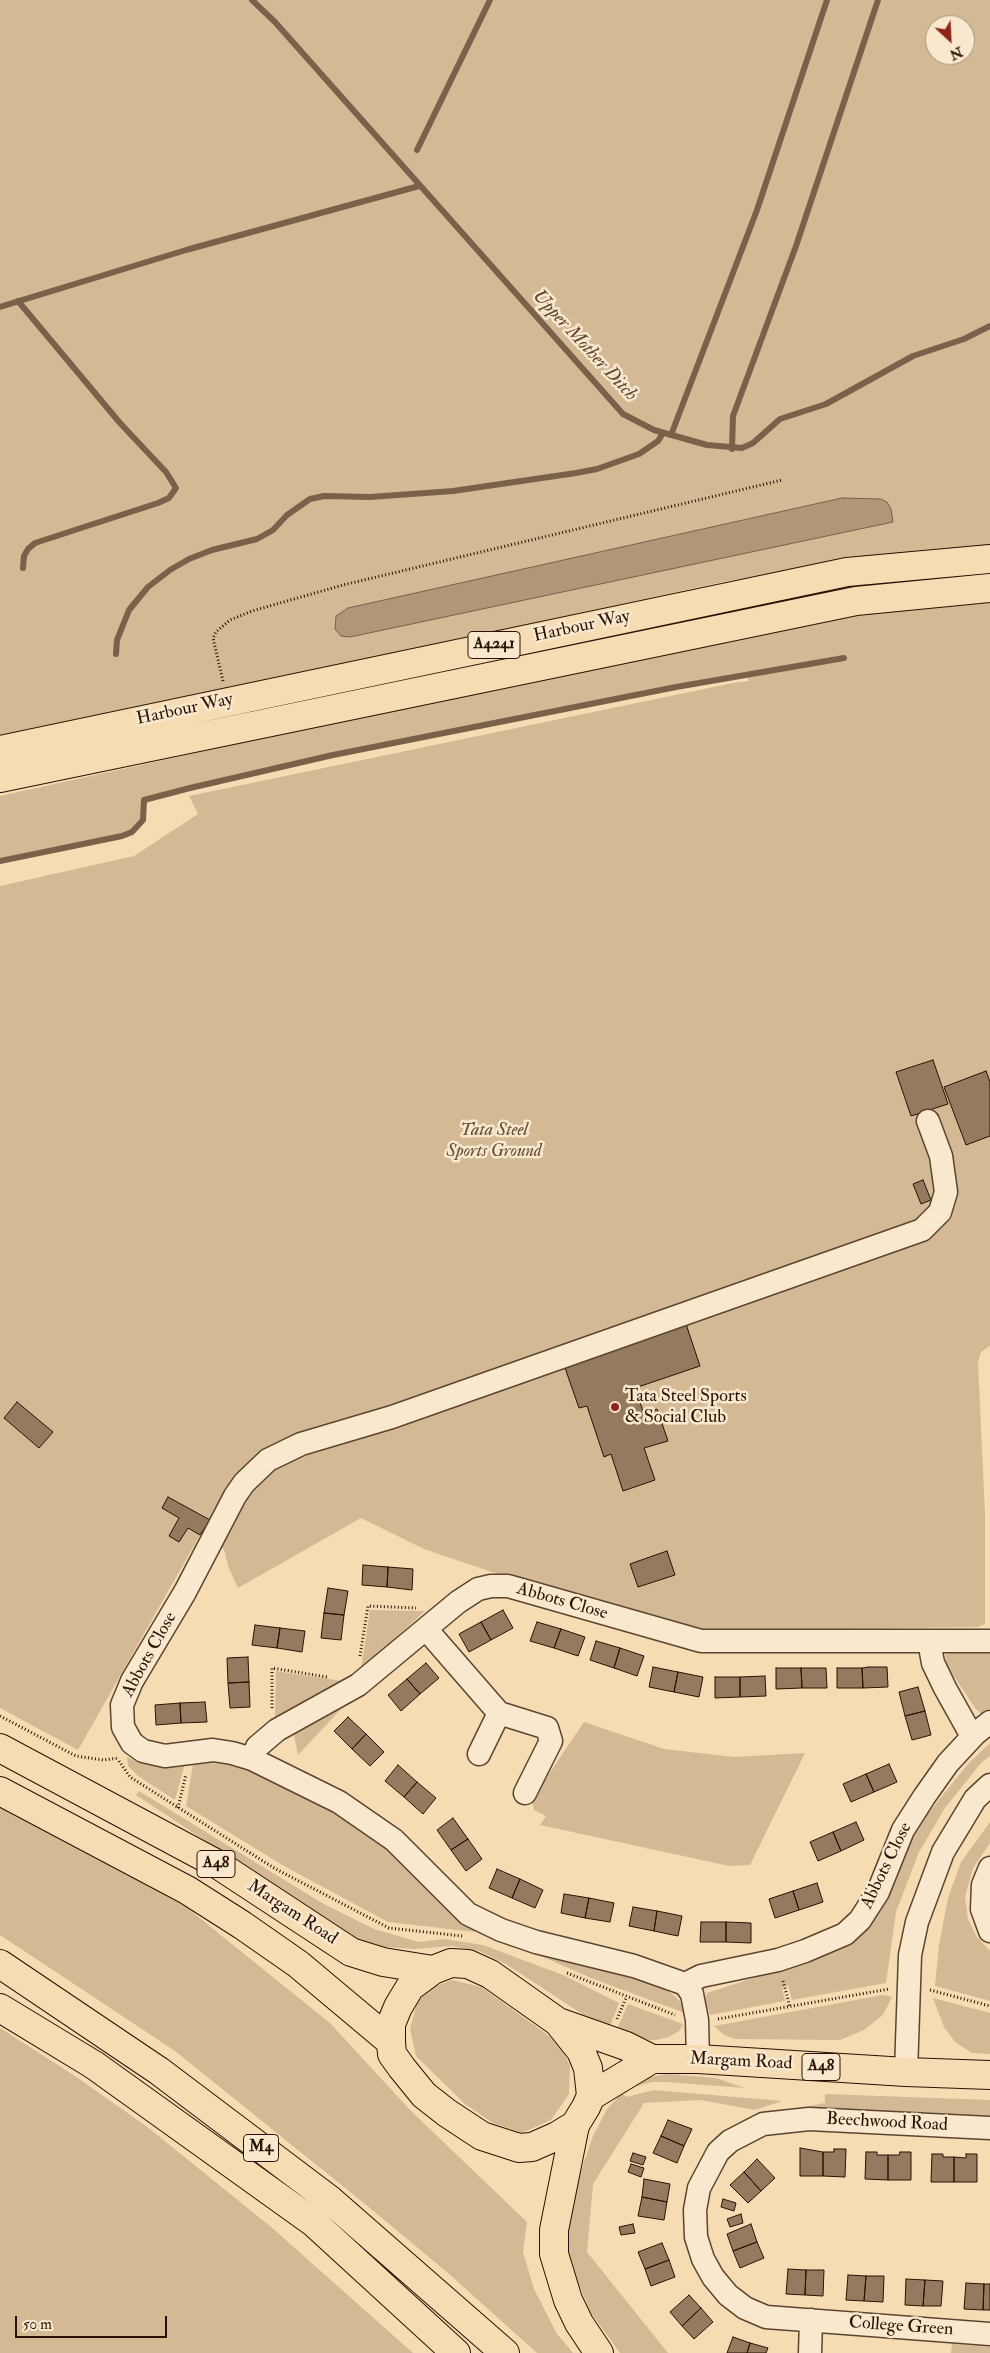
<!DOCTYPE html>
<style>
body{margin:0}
#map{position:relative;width:990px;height:2353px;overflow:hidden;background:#f6dcb3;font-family:"IM FELL Double Pica",serif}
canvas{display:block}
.north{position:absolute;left:925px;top:15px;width:50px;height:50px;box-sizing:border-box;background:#f9e8ce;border:1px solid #a6927d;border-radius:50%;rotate:155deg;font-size:14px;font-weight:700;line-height:20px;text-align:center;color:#291204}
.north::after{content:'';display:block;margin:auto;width:18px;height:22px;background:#8f2418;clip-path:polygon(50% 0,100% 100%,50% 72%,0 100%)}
.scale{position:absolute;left:15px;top:2316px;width:152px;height:22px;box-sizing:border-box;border:2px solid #291204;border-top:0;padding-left:6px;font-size:15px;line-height:18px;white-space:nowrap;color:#291204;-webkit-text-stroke:4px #f9e8ce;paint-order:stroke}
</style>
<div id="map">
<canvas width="990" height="2353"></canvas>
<div class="north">N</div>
<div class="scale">50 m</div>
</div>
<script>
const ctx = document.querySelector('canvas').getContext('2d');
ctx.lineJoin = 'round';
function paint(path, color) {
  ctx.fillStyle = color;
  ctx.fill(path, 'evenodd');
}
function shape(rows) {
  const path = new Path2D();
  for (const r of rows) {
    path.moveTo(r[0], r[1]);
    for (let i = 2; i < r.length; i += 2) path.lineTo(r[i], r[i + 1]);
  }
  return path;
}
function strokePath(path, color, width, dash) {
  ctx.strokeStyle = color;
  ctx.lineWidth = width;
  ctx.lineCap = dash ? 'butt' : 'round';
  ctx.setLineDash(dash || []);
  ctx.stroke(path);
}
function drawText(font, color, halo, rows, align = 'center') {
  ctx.font = font + ' "IM FELL Double Pica",serif';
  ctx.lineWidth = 5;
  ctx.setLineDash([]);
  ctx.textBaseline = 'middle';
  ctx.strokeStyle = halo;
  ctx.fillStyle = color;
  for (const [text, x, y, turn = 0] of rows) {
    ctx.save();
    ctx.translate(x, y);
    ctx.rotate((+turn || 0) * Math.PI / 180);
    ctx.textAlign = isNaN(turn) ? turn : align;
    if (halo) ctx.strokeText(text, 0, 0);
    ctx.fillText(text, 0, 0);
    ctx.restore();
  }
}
paint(shape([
 [0,0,990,0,990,547,922,550,727,581,0,739],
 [935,25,965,25,965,55,935,55],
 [990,601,990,1346,981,1352,978,1362,985,1514,985,1624,978,1627,710,1631,489,1571,424,1549,361,1518,238,1588,228,1566,224,1549,200,1535,78,1750,0,1708,0,886,134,856,198,814,189,796,733,683,749,681,746,674,676,687,333,755,190,788,145,800,143,820,132,832,122,836,0,861,0,796,814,617],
 [370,1610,425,1611,361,1669],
 [990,1649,990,1714,984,1716,975,1708,948,1667,945,1657,948,1651],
 [276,1671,342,1681,275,1717],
 [343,1707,298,1755,294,1735],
 [584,1722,664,1749,734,1757,805,1753,750,1865,729,1866,540,1825,546,1816,534,1810,532,1799],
 [990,1743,990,1756,981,1763,945,1808,919,1852,896,1912,886,1983,792,2000,788,1985,782,1988,785,2001,710,2015,705,1999,707,1993,816,1958,853,1943,868,1928,889,1897,914,1831,967,1765],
 [127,1757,139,1763,155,1766,185,1763,175,1800,138,1776,128,1766],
 [221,1763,261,1774,328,1807,382,1845,475,1932,388,1922,284,1866,186,1806,193,1764],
 [139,1791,322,1903,374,1929,419,1942,444,1939,483,1945,563,1975,619,2003,608,2031,506,1964,479,1951,451,1946,414,1949,372,1946,345,1933,136,1795],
 [0,1804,129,1874,186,1907,330,2023,411,2111,527,2222,523,2252,534,2289,557,2334,573,2353,537,2353,448,2273,365,2204,175,2051,0,1935],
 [990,1822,990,1843,973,1868,965,1897,968,1919,977,1937,990,1951,990,2001,935,1986,939,1945,948,1898,961,1862],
 [532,1952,658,1985,675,1996,682,2004,685,2013,591,1978],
 [452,1980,481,1987,559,2043,570,2066,569,2094,551,2120,522,2133,493,2123,465,2104,416,2056,410,2029,417,2003,429,1989],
 [883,1995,892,1997,883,2015,864,2030,840,2040,736,2039,724,2035,714,2026],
 [933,1998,990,2013,990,2054,972,2053,955,2042,944,2027],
 [628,2004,683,2024,679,2031,669,2037,656,2040,635,2039,615,2034],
 [0,2028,75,2076,146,2126,270,2226,413,2353,0,2353],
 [667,2074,716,2078,745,2088,666,2082,652,2082,633,2087,650,2077],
 [654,2090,782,2101,755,2110,700,2100,644,2103,593,2184,587,2252,668,2353,620,2353,591,2313,570,2264,566,2228,573,2195,593,2136,607,2109,622,2093,626,2097],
 [825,2094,990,2100,990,2119,768,2114,825,2103],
 [952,2344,990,2347,990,2353,951,2353]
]), '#d3ba95');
const water = shape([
 [842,498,881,499,887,502,891,509,893,522,350,637,341,636,335,629,336,616,348,608,842,498]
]);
paint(water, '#b09778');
strokePath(water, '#7a624a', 1);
strokePath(shape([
 [252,0,275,22,623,414,654,430,707,445,742,448,753,443,780,419,826,404,913,356,964,339,990,326],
 [417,150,490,0],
 [18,301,120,423,166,472,176,488,169,498,158,503,35,543,28,549,24,556,23,568],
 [0,307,186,250,419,186],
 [671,435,757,210,827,0],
 [732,449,733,416,796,246,878,0],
 [116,654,117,640,129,610,148,587,170,570,189,559,212,550,257,539,273,530,287,515,310,499,324,496,370,497,453,491,576,473,597,469,639,454,658,441,663,433],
 [0,861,122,836,132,832,143,820,144,800,190,788,333,755,676,687,844,658]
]), '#7a624a', 6);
const building = shape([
 [933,1060,948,1104,911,1116,896,1072,933,1060],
 [986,1071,990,1082,990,1136,966,1145,944,1087,986,1071],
 [923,1180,931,1200,921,1204,913,1184,923,1180],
 [686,1324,700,1366,635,1388,644,1414,657,1409,668,1441,644,1448,655,1480,623,1491,611,1454,604,1457,587,1406,579,1408,564,1365,686,1324],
 [17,1402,53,1432,39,1448,4,1418,17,1402],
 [168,1497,210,1520,200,1535,188,1528,179,1542,169,1536,179,1518,162,1508,168,1497],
 [667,1551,675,1575,638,1587,630,1564,667,1551],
 [363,1565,388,1567,387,1587,362,1585,363,1565],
 [388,1567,413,1569,412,1590,387,1587,388,1567],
 [328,1588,348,1591,344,1615,324,1613,328,1588],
 [503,1610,513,1628,491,1640,481,1622,503,1610],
 [324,1613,344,1615,341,1640,321,1638,324,1613],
 [481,1622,491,1640,469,1652,459,1634,481,1622],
 [537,1622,561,1629,554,1648,530,1641,537,1622],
 [255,1625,280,1628,277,1648,252,1645,255,1625],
 [280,1628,305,1631,302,1652,277,1648,280,1628],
 [561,1629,585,1637,578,1656,554,1648,561,1629],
 [596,1641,620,1648,614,1668,590,1660,596,1641],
 [620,1648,644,1656,637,1676,614,1668,620,1648],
 [248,1657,249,1682,228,1683,227,1658,248,1657],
 [426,1663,439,1678,420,1694,407,1679,426,1663],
 [653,1667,678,1672,674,1692,649,1687,653,1667],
 [869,1667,887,1667,888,1687,863,1688,862,1668,869,1667],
 [776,1668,801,1668,802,1688,776,1689,776,1668],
 [801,1668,826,1668,827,1688,802,1688,801,1668],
 [837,1668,862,1668,863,1688,837,1688,837,1668],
 [678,1672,703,1677,699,1697,674,1692,678,1672],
 [765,1676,766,1696,740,1697,740,1677,765,1676],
 [715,1677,740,1677,740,1697,715,1698,715,1677],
 [407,1679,420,1694,401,1711,388,1695,407,1679],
 [249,1682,250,1707,230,1708,228,1683,249,1682],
 [918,1687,925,1711,905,1716,899,1692,918,1687],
 [205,1702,207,1722,181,1723,180,1703,205,1702],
 [180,1703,181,1723,156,1725,155,1705,180,1703],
 [925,1711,931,1735,912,1740,905,1716,925,1711],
 [348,1717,366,1734,352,1749,334,1731,348,1717],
 [366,1734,384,1752,370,1766,352,1749,366,1734],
 [889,1764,897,1782,874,1792,866,1774,889,1764],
 [398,1765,417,1782,404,1797,385,1781,398,1765],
 [866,1774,874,1792,851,1802,843,1784,866,1774],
 [417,1782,436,1798,423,1814,404,1797,417,1782],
 [453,1818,468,1839,451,1850,437,1830,453,1818],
 [856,1822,864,1840,841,1851,833,1832,856,1822],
 [833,1832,841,1851,818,1861,810,1842,833,1832],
 [468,1839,482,1859,466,1871,451,1850,468,1839],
 [497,1869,520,1879,512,1898,489,1888,497,1869],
 [520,1879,543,1890,535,1908,512,1898,520,1879],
 [817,1883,823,1902,799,1910,793,1891,817,1883],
 [793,1891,799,1910,775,1918,769,1899,793,1891],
 [564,1894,589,1898,585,1918,561,1913,564,1894],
 [589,1898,614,1903,610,1922,585,1918,589,1898],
 [633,1907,657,1911,654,1931,629,1926,633,1907],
 [657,1911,682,1916,678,1936,654,1931,657,1911],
 [701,1922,726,1922,726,1942,700,1942,701,1922],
 [726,1922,751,1923,751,1943,726,1942,726,1922],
 [668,2120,692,2129,684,2146,661,2136,668,2120],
 [661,2136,684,2146,677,2163,653,2153,661,2136],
 [800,2148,823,2152,823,2176,800,2176,800,2148],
 [834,2149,846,2149,845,2177,823,2176,823,2152,834,2152,834,2149],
 [866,2152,877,2152,877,2155,888,2155,888,2180,865,2179,866,2152],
 [900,2152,911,2152,911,2180,888,2180,888,2155,899,2155,900,2152],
 [633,2153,646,2157,643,2165,630,2161,633,2153],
 [932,2154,943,2154,943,2157,954,2157,954,2182,931,2182,932,2154],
 [966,2154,977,2154,977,2182,954,2182,954,2157,966,2158,966,2154],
 [757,2159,775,2178,761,2191,744,2172,757,2159],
 [631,2164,644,2168,641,2177,628,2172,631,2164],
 [744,2172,761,2191,748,2203,730,2185,744,2172],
 [644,2179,670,2184,667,2202,642,2197,644,2179],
 [642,2197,667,2202,664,2220,638,2216,642,2197],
 [723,2199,736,2203,734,2211,721,2207,723,2199],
 [741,2214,743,2223,730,2227,727,2219,741,2214],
 [633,2224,635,2233,621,2235,619,2227,633,2224],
 [751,2224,757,2242,733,2251,727,2234,751,2224],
 [757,2242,764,2258,740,2268,733,2251,757,2242],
 [662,2243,669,2260,645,2269,638,2252,662,2243],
 [669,2260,675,2277,651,2286,645,2269,669,2260],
 [788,2269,806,2270,805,2295,786,2294,788,2269],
 [806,2270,824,2270,823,2296,805,2295,806,2270],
 [848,2275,866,2276,864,2301,846,2300,848,2275],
 [866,2276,884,2276,883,2302,864,2301,866,2276],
 [906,2279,925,2280,923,2306,905,2305,906,2279],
 [925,2280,943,2281,941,2306,923,2306,925,2280],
 [966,2283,984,2284,983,2310,964,2309,966,2283],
 [984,2284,990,2284,990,2310,983,2310,984,2284],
 [689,2295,701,2308,682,2326,670,2312,689,2295],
 [701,2308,713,2322,694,2339,682,2326,701,2308],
 [733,2337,750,2343,747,2353,727,2353,733,2337],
 [750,2343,768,2348,766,2353,747,2353,750,2343]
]);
paint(building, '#947b5f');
strokePath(building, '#291204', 1);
const minor = shape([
 [426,1629,499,1713,547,1728,551,1741,525,1793],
 [929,1641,933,1663,945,1688,969,1731,975,1734],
 [479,1754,499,1713],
 [252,1759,257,1747,277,1730,358,1685,458,1602,478,1589,491,1586,508,1586,701,1641,990,1641],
 [990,1868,983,1885,982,1909,990,1931],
 [685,1984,701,1976,778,1960,805,1951,845,1934,860,1920,878,1892,903,1830,924,1797,948,1763,975,1734,990,1722],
 [698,2059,697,2020,692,1994,685,1984,634,1966,536,1942,501,1930,468,1914,394,1840,339,1802,252,1759,232,1753,213,1750,165,1756,143,1751,132,1743,123,1727,122,1705,132,1681,185,1592,235,1496,244,1483,268,1460,301,1444,392,1417,922,1230,940,1212,946,1192,941,1156,928,1121],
 [906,2072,910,1955,917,1922,943,1852,975,1799,990,1785],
 [990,2128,809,2119,763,2124,730,2141,718,2152,699,2188,695,2210,696,2237,703,2259,713,2277,728,2295,745,2308,766,2317,990,2334],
 [810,2353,811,2320]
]);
const major = shape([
 [0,750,847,572,990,559],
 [0,778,856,601,990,588],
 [0,1748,217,1864,351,1952,383,1962,433,1970],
 [0,1791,187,1890,242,1925,298,1964,391,2042],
 [451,1963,468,1964,490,1974,558,2022,581,2051,588,2068,591,2096,586,2107,575,2125,557,2136,532,2147,519,2148,482,2136,447,2113,424,2095,402,2068,392,2054,391,2042,391,2024,398,2007,410,1987,433,1970,451,1963],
 [558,2022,626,2046,652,2059,698,2059,906,2072,990,2075],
 [591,2096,652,2059]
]);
const highway = shape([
 [0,1964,159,2071,330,2200,505,2353],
 [0,2008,94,2065,313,2222,456,2353],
 [575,2125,554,2230,554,2254,568,2300,579,2323,599,2353]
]);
strokePath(minor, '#5c4430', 25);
strokePath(major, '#291204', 30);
strokePath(highway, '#291204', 30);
strokePath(shape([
 [223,681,213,638,216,632,230,620,252,611,343,585,782,480],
 [360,1656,368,1606,416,1608],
 [272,1708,272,1668,327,1677],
 [0,1716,76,1756,103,1760,119,1758],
 [119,1761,130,1777,274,1868,389,1928,462,1936],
 [178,1808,186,1774],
 [567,1973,675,2015],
 [783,1981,790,2007],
 [930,1990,990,2006],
 [617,2019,626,1998],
 [718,2019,889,1989]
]), '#291204', 3, [1, 2.5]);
strokePath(minor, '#f9e8ce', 22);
strokePath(major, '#f6dcb3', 28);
strokePath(highway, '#f6dcb3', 28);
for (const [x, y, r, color] of [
 [615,1407,5,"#8f2418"]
]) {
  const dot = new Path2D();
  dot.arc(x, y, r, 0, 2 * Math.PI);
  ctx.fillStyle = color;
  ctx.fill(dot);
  strokePath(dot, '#f9e8ce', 2);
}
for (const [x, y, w] of [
 [494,645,52],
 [216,1864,38],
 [821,2067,38],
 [261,2148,35]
]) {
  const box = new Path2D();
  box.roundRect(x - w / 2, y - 13.5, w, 27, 4);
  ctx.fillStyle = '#f9e8ce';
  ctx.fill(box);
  strokePath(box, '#291204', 1);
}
drawText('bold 16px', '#291204', null, [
 ["A4241",494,645],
 ["A48",216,1864],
 ["A48",821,2067],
 ["M4",261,2148]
]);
drawText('18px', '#291204', '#f9e8ce', [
 ["Harbour Way",582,627,-12],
 ["Harbour Way",185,710,-12],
 ["Abbots Close",562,1602,16],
 ["Abbots Close",150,1655,-61],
 ["Abbots Close",887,1866,-64],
 ["Margam Road",292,1913,33],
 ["Margam Road",741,2062,3],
 ["Beechwood Road",887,2123,3],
 ["College Green",901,2327,4]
]);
drawText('italic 18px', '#644d37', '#f9e8ce', [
 ["Tata Steel",494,1131],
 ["Sports Ground",494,1152]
]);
drawText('18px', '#291204', '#f9e8ce', [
 ["Tata Steel Sports",625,1397],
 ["& Social Club",625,1418]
], 'left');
drawText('italic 19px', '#5f4732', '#f9e8ce', [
 ["Upper Mother Ditch",584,346,47]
]);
</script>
